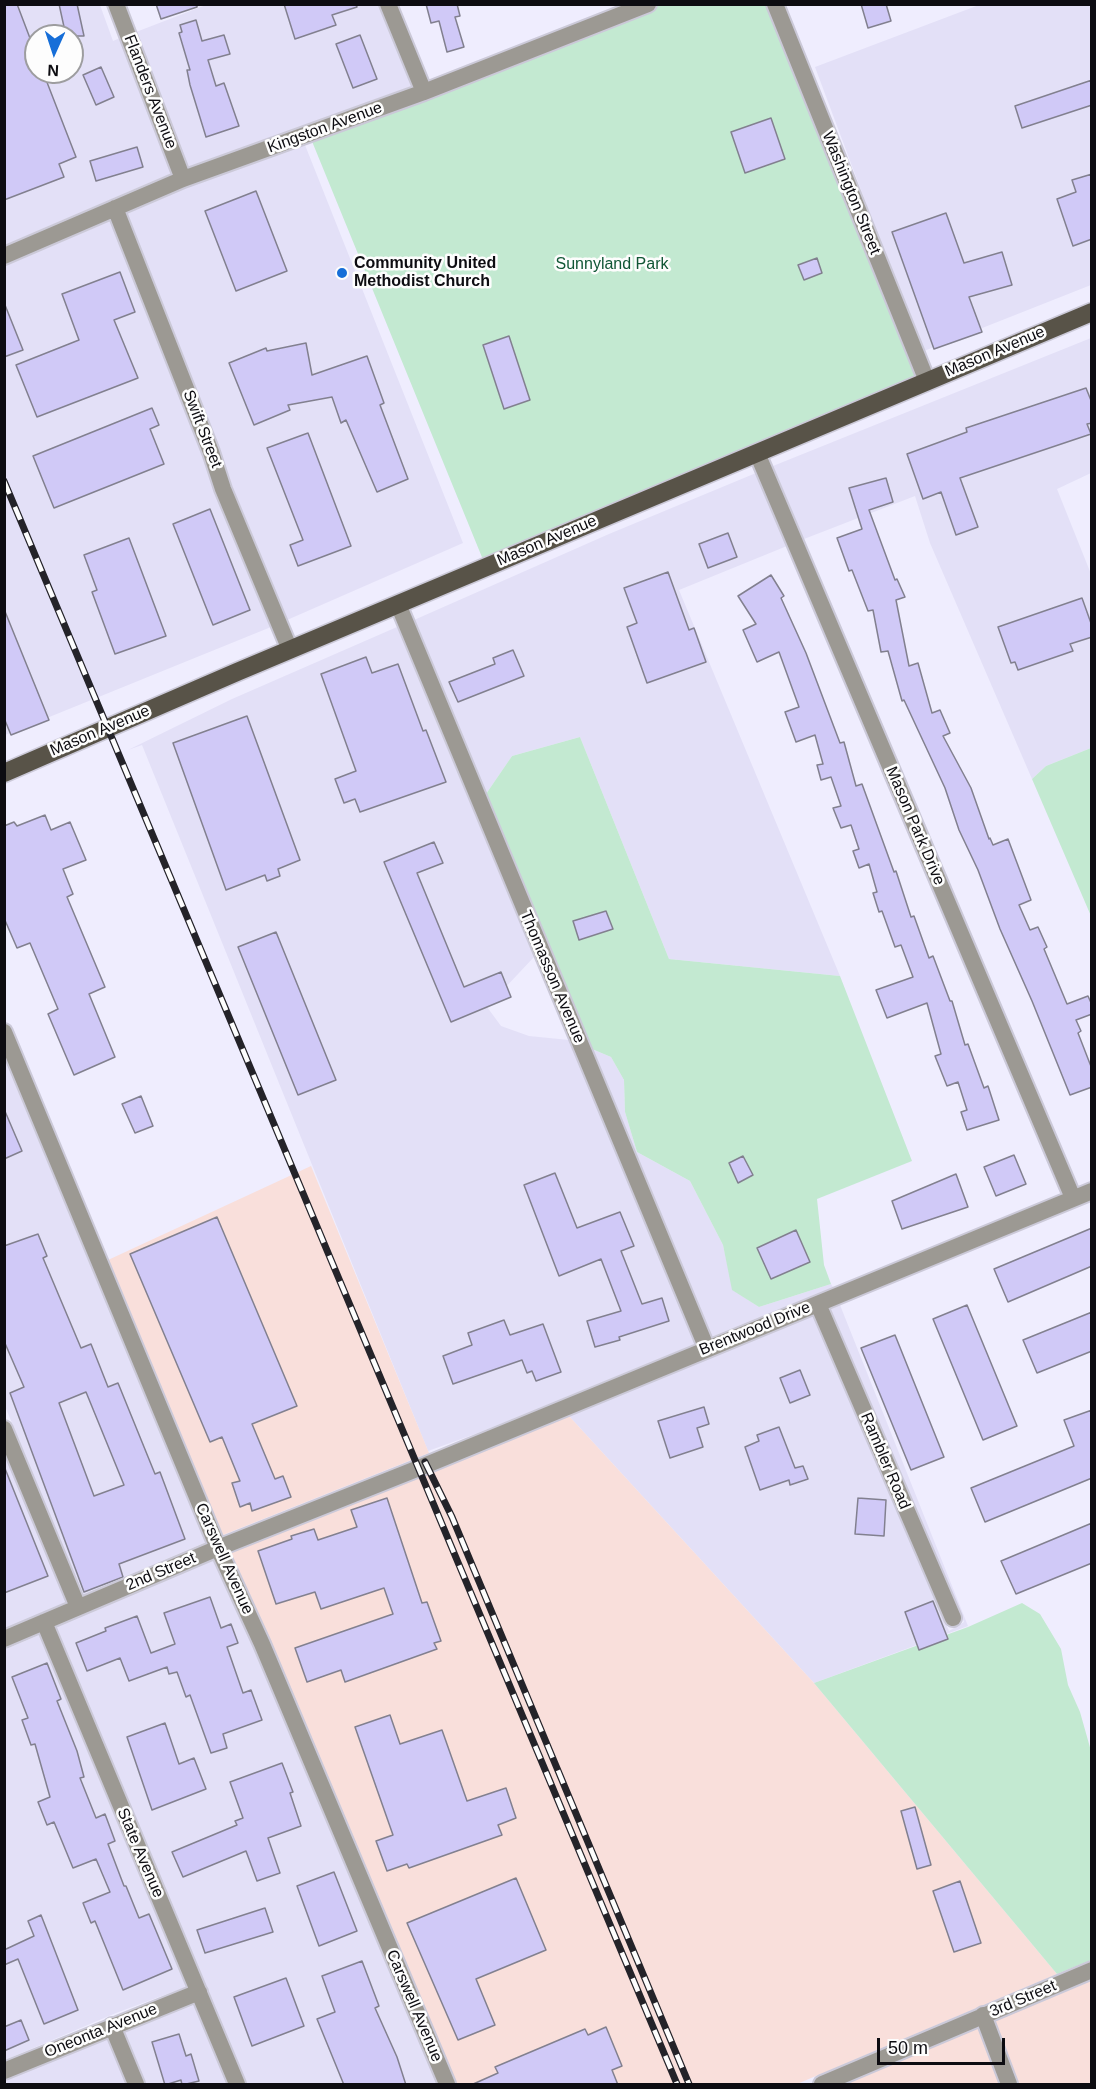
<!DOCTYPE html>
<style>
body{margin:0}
#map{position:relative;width:1096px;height:2089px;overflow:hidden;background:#efedfe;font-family:Arial,sans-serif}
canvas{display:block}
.frame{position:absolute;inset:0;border:6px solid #0d0c11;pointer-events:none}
.north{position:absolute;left:24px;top:24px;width:60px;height:60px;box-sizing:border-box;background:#fdfdfd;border:2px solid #9d9d9f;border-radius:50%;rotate:183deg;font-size:16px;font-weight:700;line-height:24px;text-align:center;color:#0d0c11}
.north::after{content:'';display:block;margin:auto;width:21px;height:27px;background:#166ed8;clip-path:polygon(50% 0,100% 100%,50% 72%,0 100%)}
.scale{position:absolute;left:877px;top:2038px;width:128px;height:27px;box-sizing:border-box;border:3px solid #0d0c11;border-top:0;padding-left:8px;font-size:18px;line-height:21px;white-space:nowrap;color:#0d0c11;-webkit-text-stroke:4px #fdfdfd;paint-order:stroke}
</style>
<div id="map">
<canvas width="1096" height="2089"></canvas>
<div class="frame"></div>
<div class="north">N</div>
<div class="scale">50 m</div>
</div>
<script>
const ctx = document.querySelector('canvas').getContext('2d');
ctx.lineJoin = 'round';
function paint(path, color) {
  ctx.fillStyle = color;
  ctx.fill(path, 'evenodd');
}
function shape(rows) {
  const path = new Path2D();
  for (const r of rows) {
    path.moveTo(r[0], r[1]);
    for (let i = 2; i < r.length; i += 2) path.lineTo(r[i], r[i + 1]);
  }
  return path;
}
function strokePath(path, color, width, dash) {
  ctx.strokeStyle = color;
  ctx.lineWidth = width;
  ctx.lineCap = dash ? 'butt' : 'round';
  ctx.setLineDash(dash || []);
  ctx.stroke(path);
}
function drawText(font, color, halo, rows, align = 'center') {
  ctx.font = font + ' Arial,sans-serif';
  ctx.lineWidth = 5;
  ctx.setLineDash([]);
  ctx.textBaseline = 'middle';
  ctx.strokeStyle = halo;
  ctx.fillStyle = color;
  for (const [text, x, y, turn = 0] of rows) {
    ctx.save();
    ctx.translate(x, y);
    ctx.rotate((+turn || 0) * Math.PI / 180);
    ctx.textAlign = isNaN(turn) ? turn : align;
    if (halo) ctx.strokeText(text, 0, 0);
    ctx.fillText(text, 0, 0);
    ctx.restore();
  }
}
paint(shape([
 [5,5,100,5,113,41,120,38,172,173,5,245],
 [36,36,72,36,72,72,36,72],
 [206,5,378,5,412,86,188,167,136,32],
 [979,5,1091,5,1091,285,924,351,880,241,815,67],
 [305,145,463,543,287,620,232,485,219,448,126,214,186,188],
 [110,221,203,456,216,494,271,627,5,735,5,266],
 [1091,338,1091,473,1057,489,1091,574,1091,748,1046,766,1032,779,930,543,915,496,804,539,773,466],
 [756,473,787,546,679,590,840,976,669,959,580,737,512,756,486,794,414,620,609,534],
 [397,627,534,957,487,1007,501,1026,529,1036,569,1040,695,1344,478,1433,428,1451,142,745,128,750,232,699],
 [592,1049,611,1057,624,1080,625,1112,637,1152,690,1181,723,1245,733,1290,759,1307,831,1284,833,1287,711,1337],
 [4,1058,206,1542,82,1595,5,1406],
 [840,1305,968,1626,814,1683,569,1416,813,1316,949,1631,964,1622,830,1309],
 [4,1453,66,1602,5,1629,4,1629],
 [214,1560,254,1648,437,2084,247,2084,56,1627],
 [39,1635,186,1987,116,2013,5,2060,4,1650],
 [194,2005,227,2084,145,2084,124,2032],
 [108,2038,126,2084,5,2084,5,2081]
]), '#e3e0f7');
paint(shape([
 [311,1166,429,1453,223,1535,108,1260],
 [569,1416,814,1683,1057,1974,797,2084,457,2084,270,1639,231,1553],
 [1091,1981,1091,2084,1019,2084,995,2021],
 [978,2028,1000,2084,847,2084]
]), '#f9dfdb');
paint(shape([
 [648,5,775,5,927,381,486,567,309,134],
 [580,737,669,959,840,976,912,1161,817,1199,824,1265,831,1284,759,1307,732,1290,723,1245,690,1181,637,1152,625,1112,624,1080,611,1057,592,1049,486,794,512,756],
 [1091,748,1092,748,1091,916,1032,779,1046,766],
 [1022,1603,1040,1614,1061,1649,1068,1685,1080,1712,1091,1751,1091,1960,1057,1974,814,1683,968,1627]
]), '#c3e9d1');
const building = shape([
 [4,4,17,4,36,54,36,72,43,72,76,157,59,164,64,177,4,200,4,4],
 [59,4,77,4,84,36,66,36,59,4],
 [156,4,197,4,197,7,161,19,156,4],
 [284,4,356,4,357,7,332,15,336,25,295,39,284,4],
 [426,4,457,4,460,16,455,17,464,47,447,52,439,21,431,23,426,4],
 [861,4,886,4,891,21,868,28,861,4],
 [196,20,202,41,224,35,230,54,208,60,216,86,224,83,239,126,206,137,190,85,187,70,190,70,179,33,182,32,180,25,196,20],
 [360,35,377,79,353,88,336,44,360,35],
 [101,67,114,97,96,105,83,75,101,67],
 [1092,80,1092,105,1022,128,1015,106,1092,80],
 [771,118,785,159,745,173,731,132,771,118],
 [137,147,143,167,96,181,90,161,137,147],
 [1092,174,1092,239,1073,246,1057,199,1076,192,1072,180,1092,174],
 [256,191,287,271,236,291,205,211,256,191],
 [946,213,964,263,1002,252,1012,285,969,297,982,332,934,349,892,232,946,213],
 [817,258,822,273,804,280,798,265,817,258],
 [120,272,135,312,114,320,138,378,37,417,16,365,79,340,62,294,120,272],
 [5,305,23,350,4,357,4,306,5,305],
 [509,336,530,400,504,409,483,345,509,336],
 [306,343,312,375,367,356,384,403,380,405,408,479,377,492,346,420,341,423,332,397,288,405,290,410,254,425,229,363,266,348,267,351,306,343],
 [1086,388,1092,403,1092,423,1087,424,1091,434,960,478,978,527,956,535,941,492,923,499,907,454,967,432,966,428,1086,388],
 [152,408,159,425,150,429,164,464,54,508,33,456,152,408],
 [308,433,351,546,298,566,290,545,303,540,267,448,308,433],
 [886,478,893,502,869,510,895,580,897,579,905,597,896,600,909,666,918,663,932,713,940,710,950,733,943,736,971,788,989,839,990,838,993,845,1008,839,1031,900,1019,905,1030,930,1038,927,1047,947,1044,949,1067,1004,1088,996,1092,1005,1092,1014,1076,1020,1081,1031,1078,1033,1092,1069,1092,1087,1070,1095,1032,1001,1000,929,978,870,959,830,945,788,904,700,902,701,888,651,881,652,873,610,868,611,852,570,849,571,837,538,862,529,849,488,886,478],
 [210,509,250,610,213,625,173,524,210,509],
 [728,533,737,557,708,568,699,544,728,533],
 [129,538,166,636,115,654,92,592,97,590,84,555,129,538],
 [668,572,689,630,694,628,706,662,647,683,627,627,637,623,624,588,668,572],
 [771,575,784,596,781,598,806,653,840,743,844,742,856,786,862,784,894,872,896,871,911,917,914,916,929,958,933,956,950,1001,952,1001,965,1045,968,1044,984,1088,988,1086,999,1120,967,1130,961,1112,967,1110,958,1082,947,1086,935,1056,941,1054,927,1003,887,1018,876,990,913,977,901,945,895,947,882,911,879,912,873,893,877,892,869,864,859,868,853,851,859,849,851,825,841,828,833,808,841,806,831,777,821,780,817,765,823,764,815,735,796,742,785,712,799,707,779,652,757,662,743,630,756,624,738,596,771,575],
 [1082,598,1092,626,1092,637,1070,644,1073,651,1018,670,1015,662,1011,663,998,627,1082,598],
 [4,609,49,720,11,735,4,718,4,609],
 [513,650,524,676,458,702,449,682,495,664,493,658,513,650],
 [366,657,372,673,398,664,423,731,426,730,446,782,360,812,355,799,344,803,335,779,356,771,321,674,366,657],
 [247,716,300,860,278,869,280,876,267,881,265,875,226,890,173,743,247,716],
 [45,815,51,830,70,822,86,860,63,869,73,894,67,897,105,987,89,994,115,1057,74,1075,48,1014,58,1009,30,943,17,948,4,918,4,826,14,822,17,826,45,815],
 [434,842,443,863,417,873,464,987,501,972,511,997,451,1022,384,862,434,842],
 [606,911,613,929,579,940,573,921,606,911],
 [276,932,336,1080,298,1095,238,947,276,932],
 [141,1096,153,1126,135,1133,122,1104,141,1096],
 [4,1109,22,1151,4,1159,4,1109],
 [1014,1155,1026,1184,996,1196,984,1167,1014,1155],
 [743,1156,753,1175,738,1183,729,1163,743,1156],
 [555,1173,577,1228,620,1212,634,1246,621,1251,642,1304,662,1298,669,1321,619,1337,620,1340,595,1347,587,1321,621,1311,601,1259,559,1276,524,1185,555,1173],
 [956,1174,968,1207,902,1229,892,1201,956,1174],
 [217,1217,297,1406,252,1424,275,1479,283,1476,291,1497,252,1511,250,1503,240,1507,232,1483,240,1481,222,1437,210,1442,130,1254,217,1217],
 [1092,1228,1092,1266,1008,1302,994,1269,1092,1228],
 [796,1230,810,1262,771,1279,757,1248,796,1230],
 [38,1234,47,1256,43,1258,81,1348,91,1344,108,1387,118,1383,155,1474,160,1472,185,1539,119,1564,123,1577,84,1592,10,1393,24,1387,4,1341,4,1246,38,1234],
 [86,1392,124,1485,94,1496,59,1403,86,1392],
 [967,1305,1017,1426,983,1440,933,1319,967,1305],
 [1092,1312,1092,1351,1037,1373,1023,1340,1092,1312],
 [504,1320,510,1335,543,1324,561,1372,536,1381,532,1371,527,1373,522,1360,453,1384,443,1356,472,1345,468,1333,504,1320],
 [895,1335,944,1457,911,1470,861,1348,895,1335],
 [800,1370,810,1395,790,1403,780,1378,800,1370],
 [704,1407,709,1424,697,1428,703,1447,670,1458,658,1421,704,1407],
 [1092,1410,1092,1478,985,1522,971,1488,1074,1446,1064,1420,1092,1410],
 [779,1427,795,1468,803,1466,808,1479,790,1485,789,1480,760,1490,745,1447,759,1441,757,1435,779,1427],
 [4,1466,48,1576,4,1593,4,1466],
 [387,1498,422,1603,427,1602,441,1641,434,1643,437,1649,345,1682,341,1670,307,1682,295,1648,393,1614,384,1588,321,1609,315,1592,276,1604,258,1551,292,1539,291,1536,314,1529,318,1540,357,1527,351,1510,387,1498],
 [858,1498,886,1500,884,1536,855,1534,858,1498],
 [1092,1523,1092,1563,1016,1594,1001,1561,1092,1523],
 [210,1597,221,1628,231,1624,238,1643,227,1647,243,1693,251,1690,262,1720,223,1734,227,1748,211,1753,190,1695,186,1697,177,1672,169,1674,167,1667,129,1681,120,1658,87,1671,76,1643,106,1631,105,1628,137,1616,151,1653,175,1644,164,1613,210,1597],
 [933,1601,948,1639,919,1650,905,1612,933,1601],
 [47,1663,61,1699,57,1701,77,1751,84,1777,80,1778,96,1818,105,1814,115,1841,108,1844,124,1886,126,1886,139,1918,149,1914,172,1969,123,1990,95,1921,91,1923,83,1903,110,1892,96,1859,73,1868,54,1822,47,1825,38,1802,50,1797,35,1744,31,1745,22,1720,28,1718,12,1677,47,1663],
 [390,1715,400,1744,442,1730,467,1801,506,1788,516,1818,498,1825,502,1835,409,1868,407,1864,387,1871,376,1841,393,1835,355,1727,390,1715],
 [165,1723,179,1764,194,1758,206,1789,152,1810,127,1737,165,1723],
 [282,1763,293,1792,290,1793,301,1826,268,1838,280,1873,257,1881,246,1851,183,1877,172,1852,237,1825,235,1821,243,1818,230,1782,282,1763],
 [915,1807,931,1865,917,1869,901,1811,915,1807],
 [334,1872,357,1931,319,1946,297,1886,334,1872],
 [516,1878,546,1950,476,1979,495,2025,458,2040,407,1923,516,1878],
 [960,1881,981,1943,954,1952,933,1891,960,1881],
 [265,1908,273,1932,205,1953,197,1930,265,1908],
 [41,1915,78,2010,44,2024,18,1959,4,1965,4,1950,34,1936,28,1921,41,1915],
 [362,1961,379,2006,375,2008,397,2057,406,2085,344,2085,317,2019,335,2012,322,1976,362,1961],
 [286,1978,304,2026,252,2046,234,1997,286,1978],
 [21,2020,29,2040,4,2051,4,2027,21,2020],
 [606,2027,622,2066,612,2070,618,2085,471,2085,498,2073,495,2067,585,2029,588,2035,606,2027],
 [179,2034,186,2056,191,2054,199,2081,182,2085,181,2080,165,2085,152,2042,179,2034]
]);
paint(building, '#d0c9f7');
strokePath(building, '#82808f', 1.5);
const minor = shape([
 [116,4,183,179],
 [388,4,424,92],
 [775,4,927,381],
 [115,208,211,452,223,489,290,650],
 [4,256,183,179,424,92,648,4],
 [757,453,1073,1198],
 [398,604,707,1349],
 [4,1032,218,1548,262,1644,447,2084],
 [818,1304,953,1618],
 [4,1429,78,1607],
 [44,1622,237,2084],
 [4,1639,218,1548,419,1468,1092,1191],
 [983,2015,1009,2084],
 [112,2026,136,2084],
 [4,2071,199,1992],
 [822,2084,1092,1970]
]);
const major = shape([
 [4,773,237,672,1092,312]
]);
strokePath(minor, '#cbc9d8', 20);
strokePath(major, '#cbc9d8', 21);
strokePath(minor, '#9c9993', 16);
strokePath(major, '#585348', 18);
const rail = shape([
 [4,481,677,2084],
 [425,1462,452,1517,689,2084]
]);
strokePath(rail, '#242329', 7);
strokePath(rail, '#fdfdfd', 4.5, [14]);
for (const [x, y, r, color] of [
 [342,273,6,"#166ed8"]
]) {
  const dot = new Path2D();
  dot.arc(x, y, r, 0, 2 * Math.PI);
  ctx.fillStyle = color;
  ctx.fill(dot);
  strokePath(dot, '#fdfdfd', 2);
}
drawText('16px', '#0d0c11', '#fdfdfd', [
 ["Flanders Avenue",150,92,69],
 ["Kingston Avenue",325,128,-20],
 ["Washington Street",851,193,68],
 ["Mason Avenue",995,352,-23],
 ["Swift Street",202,429,69],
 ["Mason Avenue",547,541,-23],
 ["Mason Avenue",100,731,-23],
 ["Mason Park Drive",915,826,67],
 ["Thomasson Avenue",552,977,67],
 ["Brentwood Drive",755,1329,-22],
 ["Rambler Road",885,1461,67],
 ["Carswell Avenue",224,1559,66],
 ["2nd Street",161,1572,-23],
 ["State Avenue",140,1853,67],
 ["3rd Street",1023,1999,-23],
 ["Carswell Avenue",414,2006,67],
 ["Oneonta Avenue",101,2031,-22]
]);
drawText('bold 16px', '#0d0c11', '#fdfdfd', [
 ["Community United",354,264],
 ["Methodist Church",354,282]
], 'left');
drawText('16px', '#105635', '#fdfdfd', [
 ["Sunnyland Park",612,265]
]);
</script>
